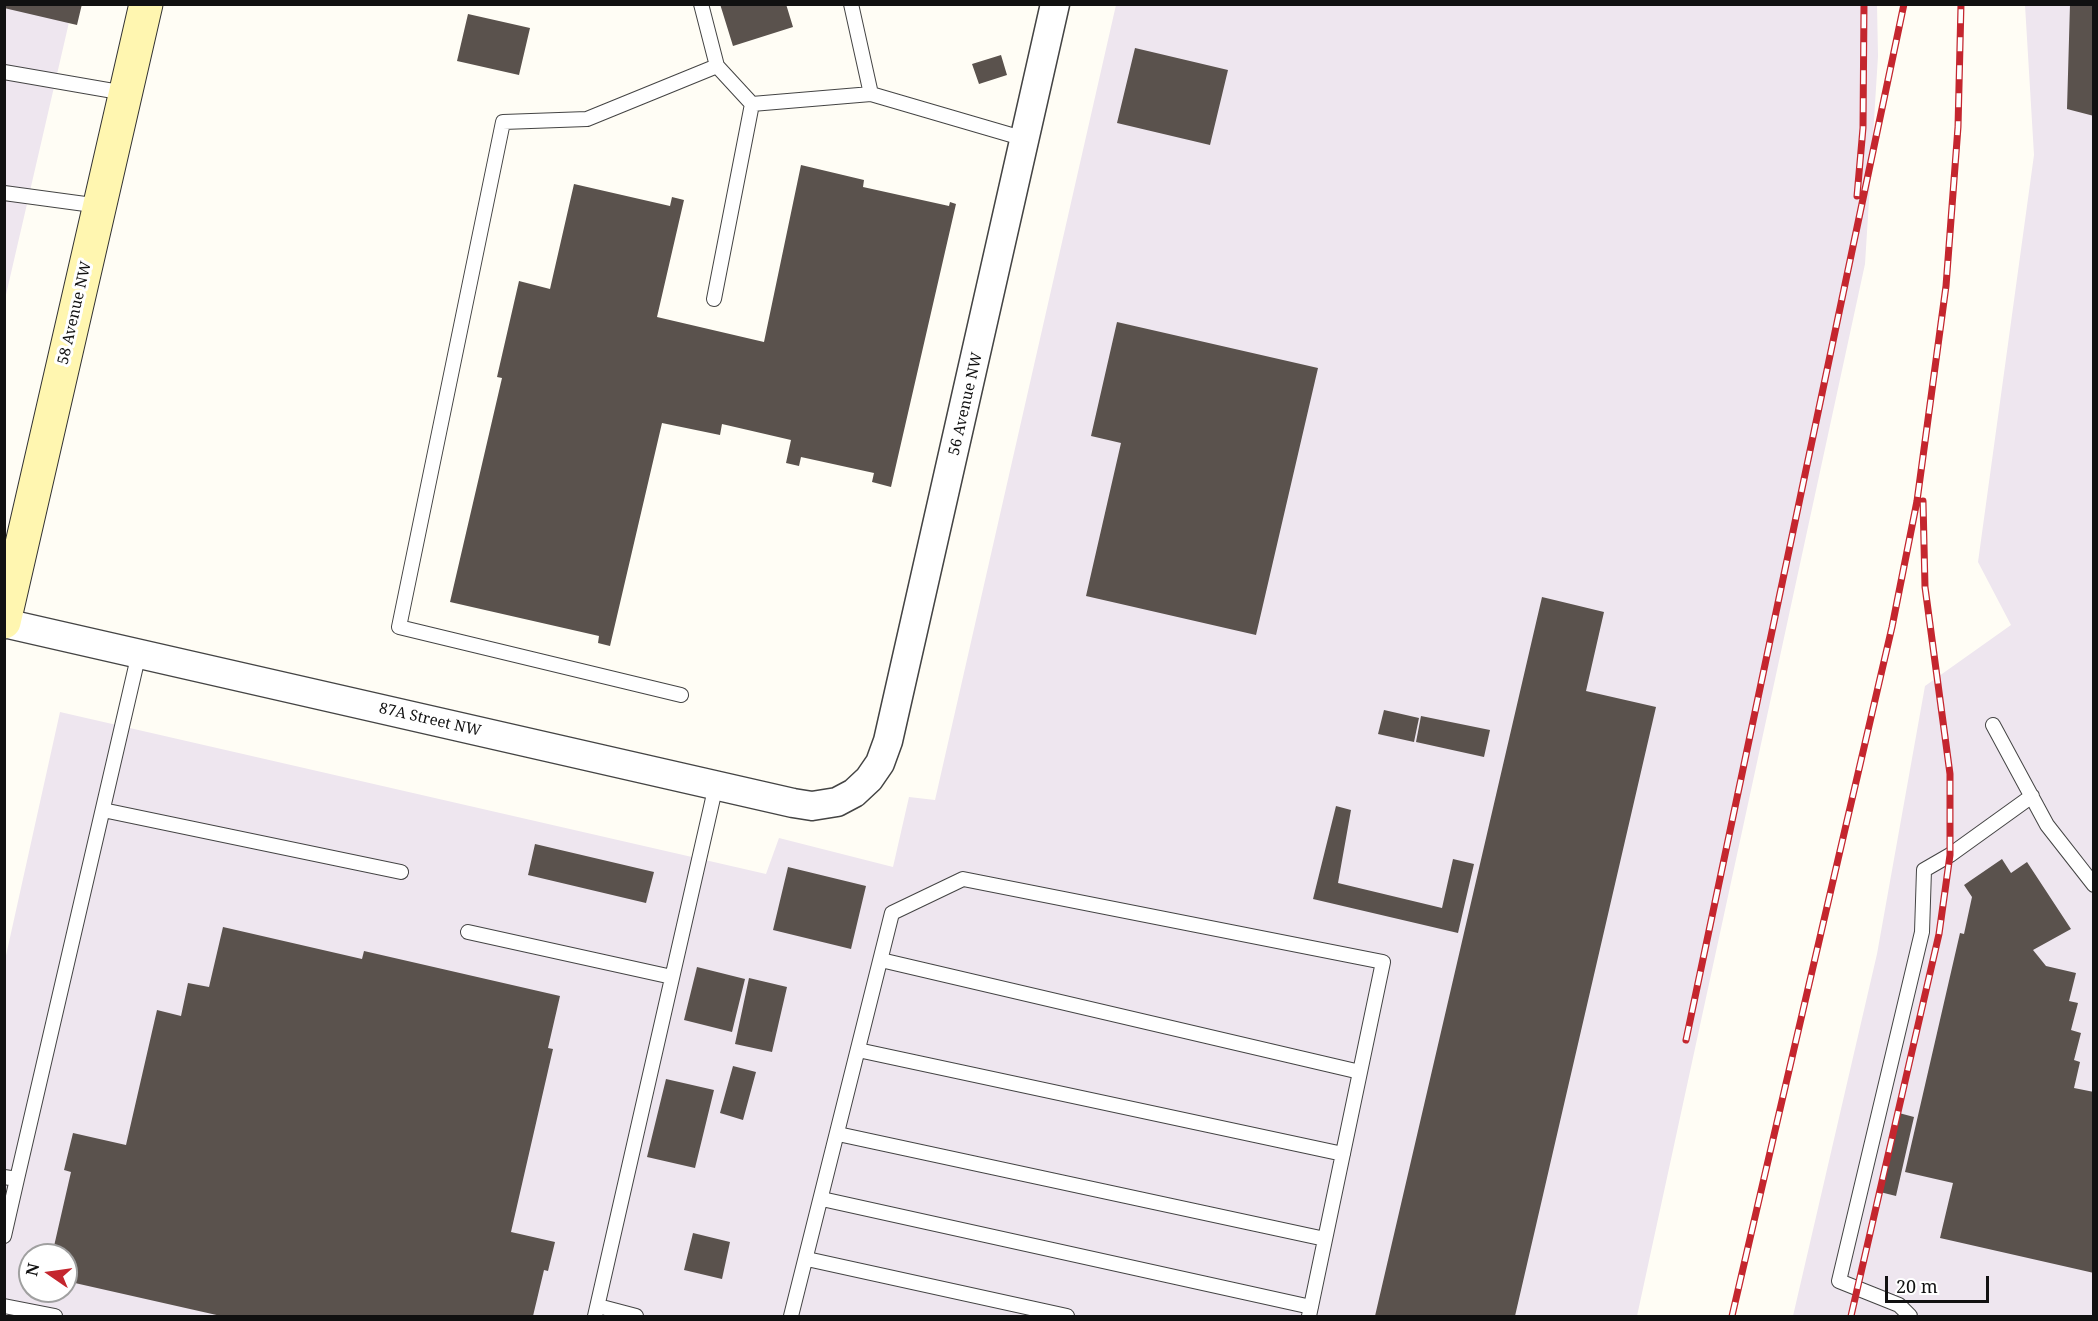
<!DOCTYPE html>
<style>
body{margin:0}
#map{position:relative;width:2098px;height:1321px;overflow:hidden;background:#fffdf5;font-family:"Noto Serif",serif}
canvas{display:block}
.frame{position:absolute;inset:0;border:6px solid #111;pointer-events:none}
.north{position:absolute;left:18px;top:1243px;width:60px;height:60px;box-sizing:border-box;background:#fff;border:2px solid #a0a0a0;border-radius:50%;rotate:283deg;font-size:16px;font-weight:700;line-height:24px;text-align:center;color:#111}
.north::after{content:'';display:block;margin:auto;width:21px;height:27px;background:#c4262e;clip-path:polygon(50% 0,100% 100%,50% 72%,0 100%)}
.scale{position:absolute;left:1885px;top:1276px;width:104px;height:27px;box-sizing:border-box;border:3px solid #111;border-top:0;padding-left:8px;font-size:18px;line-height:21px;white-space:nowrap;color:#111;-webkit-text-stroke:4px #fff;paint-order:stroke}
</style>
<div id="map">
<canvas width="2098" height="1321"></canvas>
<div class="frame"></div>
<div class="north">N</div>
<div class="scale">20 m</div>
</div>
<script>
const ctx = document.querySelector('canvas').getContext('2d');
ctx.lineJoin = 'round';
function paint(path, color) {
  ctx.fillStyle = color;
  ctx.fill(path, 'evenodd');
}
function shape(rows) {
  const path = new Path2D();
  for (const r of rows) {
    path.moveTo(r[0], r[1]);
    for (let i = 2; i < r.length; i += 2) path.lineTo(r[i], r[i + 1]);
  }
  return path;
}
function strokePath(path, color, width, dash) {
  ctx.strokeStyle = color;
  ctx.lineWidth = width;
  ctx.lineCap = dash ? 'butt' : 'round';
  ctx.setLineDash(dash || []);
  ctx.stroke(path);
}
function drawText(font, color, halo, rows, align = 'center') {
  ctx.font = font + ' "Noto Serif",serif';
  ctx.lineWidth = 6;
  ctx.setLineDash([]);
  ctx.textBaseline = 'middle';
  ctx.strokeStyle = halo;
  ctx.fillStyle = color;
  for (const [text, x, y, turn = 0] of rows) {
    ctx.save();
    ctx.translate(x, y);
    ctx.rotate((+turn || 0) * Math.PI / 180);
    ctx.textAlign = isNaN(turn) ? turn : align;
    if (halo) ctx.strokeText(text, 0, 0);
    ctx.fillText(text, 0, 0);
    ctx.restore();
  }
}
paint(shape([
 [5,5,73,5,5,299],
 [1116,5,1877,5,1878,56,1865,264,1637,1316,5,1316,5,960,60,712,766,874,779,838,893,867,909,797,935,800],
 [30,1255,66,1255,66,1291,30,1291],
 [2025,5,2093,5,2093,1316,1793,1316,1877,954,1925,686,2011,625,1978,562,2034,155]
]), '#eee6ef');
paint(shape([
 [4,4,82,4,77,25,4,8],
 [720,4,786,4,793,27,733,46],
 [2070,4,2094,4,2094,116,2067,109],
 [468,14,530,28,519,75,457,61],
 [1135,48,1228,70,1210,145,1117,123],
 [1001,55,1007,75,979,84,972,64],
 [801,165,864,180,863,187,949,206,950,202,956,204,891,487,872,482,874,473,801,457,799,466,786,463,791,440,722,424,720,435,662,423,610,646,598,643,599,636,450,602,502,378,497,377,519,281,550,289,574,184,670,206,672,197,684,200,657,317,764,342],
 [1117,322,1318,368,1256,635,1086,596,1121,443,1091,436],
 [1542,597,1604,612,1586,691,1656,707,1515,1316,1375,1316],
 [1384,710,1419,718,1414,742,1378,734],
 [1421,716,1490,730,1484,757,1416,742],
 [1336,806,1351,810,1338,883,1442,908,1453,859,1474,864,1458,933,1313,899],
 [535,844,654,872,646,903,528,875],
 [2002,859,2011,873,2027,862,2071,929,2033,950,2046,966,2076,973,2069,1001,2078,1003,2071,1030,2081,1033,2074,1060,2080,1062,2074,1088,2094,1092,2094,1273,1940,1238,1953,1183,1905,1172,1960,933,1964,934,1972,897,1964,885],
 [788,867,866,886,851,949,773,930],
 [223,927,362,959,364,951,560,996,548,1048,553,1049,511,1232,555,1242,548,1271,544,1270,533,1316,221,1316,66,1281,66,1255,52,1255,71,1172,64,1170,73,1133,126,1145,157,1010,181,1016,188,983,209,987],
 [697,967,745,979,732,1032,684,1020],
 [749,978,787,987,772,1052,735,1044],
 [733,1066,756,1072,743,1120,720,1113],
 [666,1079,714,1090,695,1168,647,1157],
 [1899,1113,1914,1117,1896,1196,1880,1192],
 [693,1233,730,1242,722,1279,684,1270]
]), '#5a524d');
const lane = shape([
 [701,4,717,66,752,104,871,94,1025,139],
 [851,4,871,94],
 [4,72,125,93],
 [4,193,100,206],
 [714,299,752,104],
 [681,695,399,627,503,122,587,119,717,66],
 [1993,725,2047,825,2094,885],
 [103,810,401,872],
 [468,932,672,977],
 [881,960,1360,1072],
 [858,1050,1343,1154],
 [838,1134,1325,1239],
 [4,1177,17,1179,139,653],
 [822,1199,1311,1307],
 [4,1236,17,1179],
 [807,1259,1067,1316],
 [4,1306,55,1316],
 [598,1306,636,1316],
 [595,1316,716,785],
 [791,1316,892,913,963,879,1383,962,1309,1316],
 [1910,1316,1899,1305,1839,1281,1922,932,1924,870,1950,855,2032,796]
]);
const street = shape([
 [4,623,793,803,812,806,837,802,854,793,869,779,880,763,888,741,1055,4]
]);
const secondary = shape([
 [4,622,146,4]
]);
strokePath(lane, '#444', 16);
strokePath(street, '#444', 31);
strokePath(secondary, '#333', 35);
strokePath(lane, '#fff', 14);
strokePath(street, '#fff', 28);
strokePath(secondary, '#fff6b0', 33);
const rail = shape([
 [1857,196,1863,128,1864,4],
 [1686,1040,1904,4],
 [1732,1316,1892,627,1917,501,1946,286,1958,127,1961,4],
 [1851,1316,1939,934,1950,855,1950,774,1925,587,1923,501]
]);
strokePath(rail, '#c4262e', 7);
strokePath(rail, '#fff', 4.5, [14]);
drawText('15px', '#111', '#fff', [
 ["58 Avenue NW",75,313,-77],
 ["56 Avenue NW",966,404,-77],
 ["87A Street NW",430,720,13]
]);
</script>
